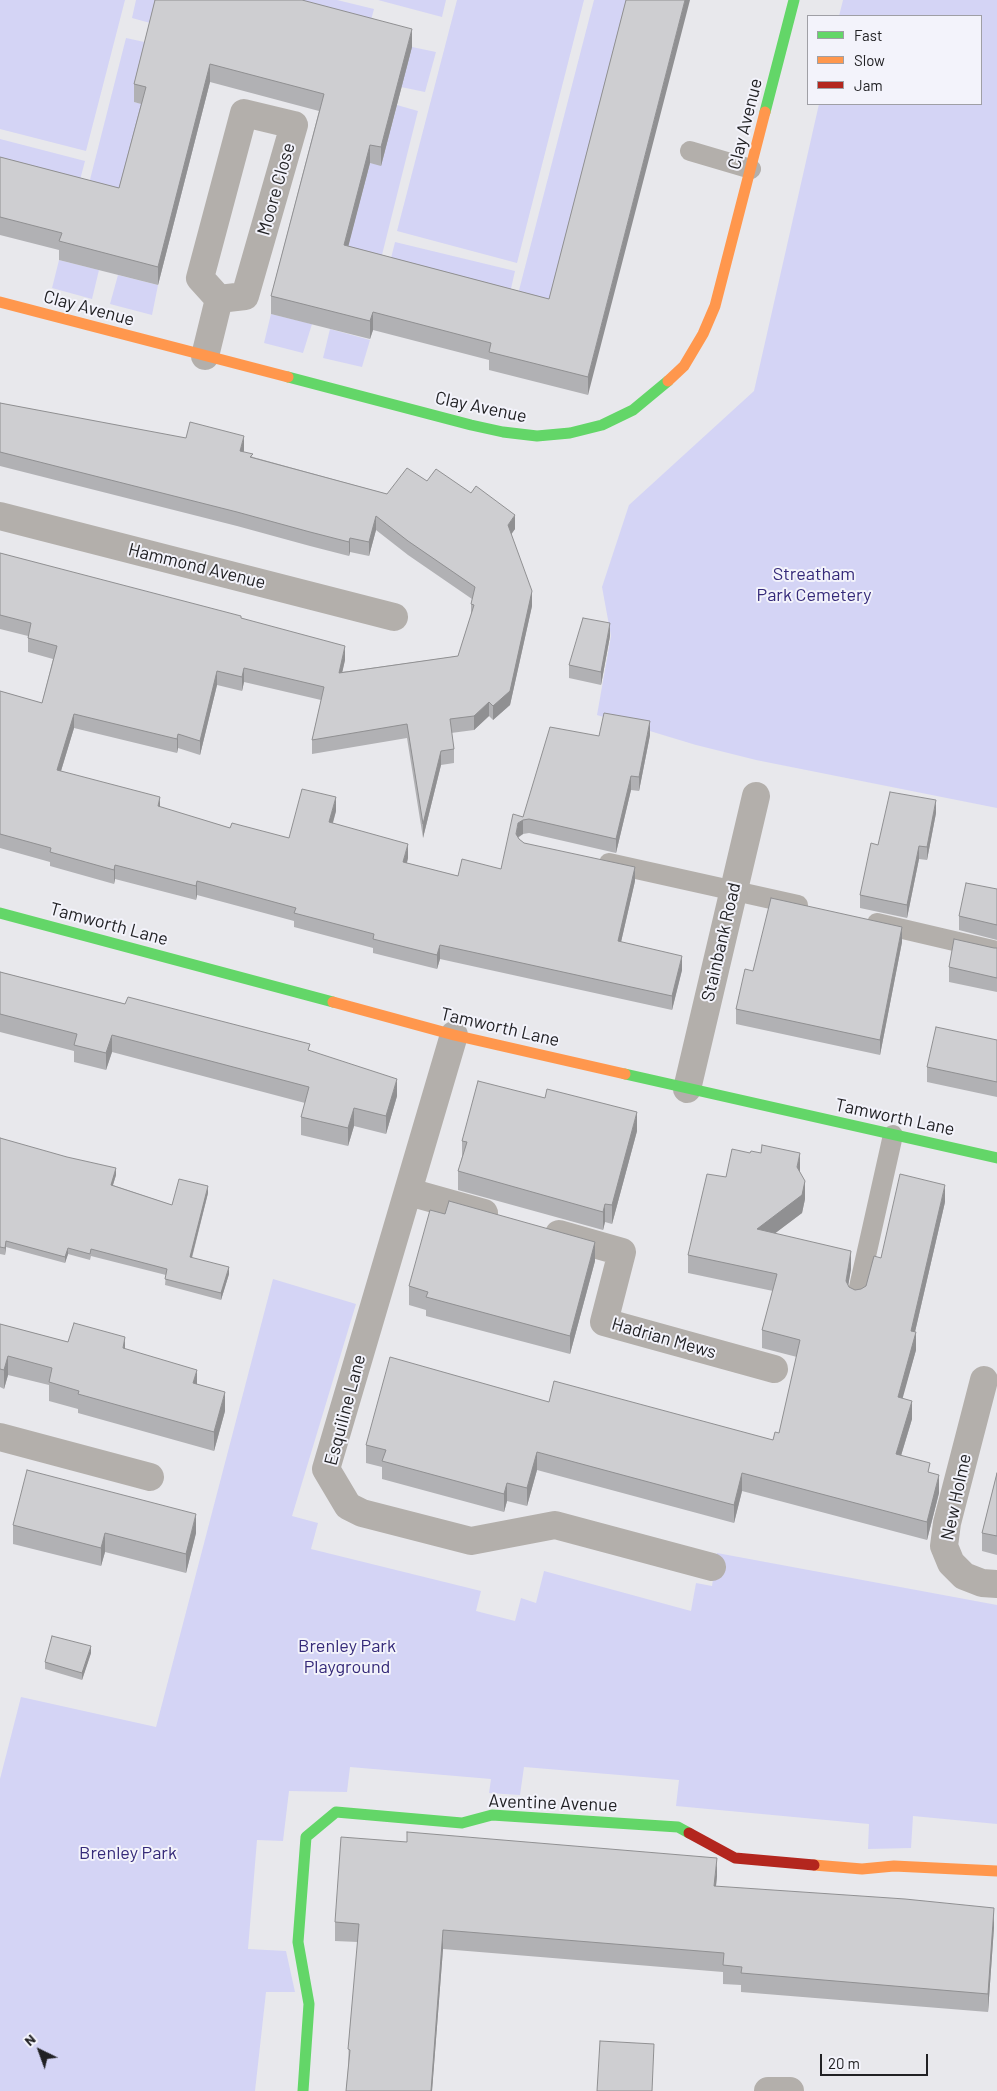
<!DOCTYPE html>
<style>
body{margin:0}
#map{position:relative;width:997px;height:2091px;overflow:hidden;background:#e8e8ec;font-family:Barlow,sans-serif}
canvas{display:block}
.legend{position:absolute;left:807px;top:15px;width:175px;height:90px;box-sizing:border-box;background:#f3f3fb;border:1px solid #9f9fa5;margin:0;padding:6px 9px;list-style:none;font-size:15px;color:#212124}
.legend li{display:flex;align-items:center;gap:10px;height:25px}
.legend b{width:25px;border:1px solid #9f9fa5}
.north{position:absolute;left:15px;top:2026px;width:50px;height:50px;-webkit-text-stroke:4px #f3f3fb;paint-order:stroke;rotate:318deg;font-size:14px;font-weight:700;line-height:20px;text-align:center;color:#212124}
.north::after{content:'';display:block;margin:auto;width:18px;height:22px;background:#212124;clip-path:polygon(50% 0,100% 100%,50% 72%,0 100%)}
.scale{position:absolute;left:820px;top:2054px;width:108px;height:22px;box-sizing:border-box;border:2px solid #212124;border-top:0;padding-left:6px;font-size:15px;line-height:18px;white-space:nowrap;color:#212124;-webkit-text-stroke:4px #f3f3fb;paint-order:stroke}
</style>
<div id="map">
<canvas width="997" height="2091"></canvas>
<ul class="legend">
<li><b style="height:6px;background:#63d668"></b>Fast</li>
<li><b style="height:6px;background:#ff974d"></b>Slow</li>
<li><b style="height:6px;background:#b3261e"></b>Jam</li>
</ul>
<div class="north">N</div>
<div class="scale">20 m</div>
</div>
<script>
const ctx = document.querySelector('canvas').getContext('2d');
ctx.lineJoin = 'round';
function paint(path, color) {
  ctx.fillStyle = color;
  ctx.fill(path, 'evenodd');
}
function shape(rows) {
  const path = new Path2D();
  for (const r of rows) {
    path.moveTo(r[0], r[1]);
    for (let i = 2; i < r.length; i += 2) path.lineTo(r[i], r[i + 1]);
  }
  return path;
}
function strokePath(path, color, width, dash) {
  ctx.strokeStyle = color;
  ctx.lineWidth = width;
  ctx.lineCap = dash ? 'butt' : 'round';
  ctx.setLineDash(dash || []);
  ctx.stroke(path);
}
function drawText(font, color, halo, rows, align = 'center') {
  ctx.font = font + ' Barlow,sans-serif';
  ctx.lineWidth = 4;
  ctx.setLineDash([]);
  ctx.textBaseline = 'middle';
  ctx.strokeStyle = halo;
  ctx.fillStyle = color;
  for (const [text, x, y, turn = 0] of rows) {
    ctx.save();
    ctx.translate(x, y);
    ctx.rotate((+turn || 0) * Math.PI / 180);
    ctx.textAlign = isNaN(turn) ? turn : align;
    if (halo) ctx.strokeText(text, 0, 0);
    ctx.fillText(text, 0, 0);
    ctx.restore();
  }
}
paint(shape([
 [0,0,125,0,86,151,0,129],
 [136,0,160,0,154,24,132,18],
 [232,0,337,0,374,9,367,35],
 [378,0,446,0,442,17],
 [457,0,584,0,517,263,397,231],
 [594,0,630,0,544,337,509,329],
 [843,0,997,0,997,808,756,760,696,745,597,715,611,636,602,587,629,505,754,391,819,104,981,104,981,16,839,16],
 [126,38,149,43,134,102,146,105,115,224,81,215],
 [412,47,436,52,425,92,401,87],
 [397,105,418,111,373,291,339,281,370,163,381,165],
 [0,139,85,161,76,195,0,175],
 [395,242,515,271,507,306,387,274],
 [59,260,99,270,92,299,52,288],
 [118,275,158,285,152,315,110,304],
 [271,314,312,324,303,353,264,343],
 [330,329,370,340,362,367,323,358],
 [273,1279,356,1304,292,1516,318,1523,311,1549,481,1591,476,1611,515,1621,521,1598,536,1603,544,1571,691,1611,696,1583,712,1586,717,1553,997,1605,997,1824,913,1816,911,1848,868,1849,869,1824,676,1806,679,1780,524,1767,520,1795,489,1793,491,1779,350,1767,347,1792,289,1791,283,1841,257,1840,248,1949,286,1951,295,1992,266,1992,255,2091,0,2091,0,1779,21,1697,156,1727]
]), '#d4d4f5');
strokePath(shape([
 [690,151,751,169],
 [609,863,798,905],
 [877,923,997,951],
 [857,1296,893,1135]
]), '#b3afab', 20);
strokePath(shape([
 [205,356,219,299,245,296,294,125,244,113,200,278,219,299],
 [0,516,394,617],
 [454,1035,326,1469,348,1506,362,1513,471,1541,555,1525,712,1567],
 [687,1089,756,796],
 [409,1192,484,1213],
 [559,1234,622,1252,604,1322,774,1369],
 [984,1380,947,1523,944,1546,951,1563,964,1576,982,1583,997,1584],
 [0,1437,150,1477],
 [768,2091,790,2091]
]), '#b3afab', 28);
strokePath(shape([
 [765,112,794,0],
 [288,377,471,425,503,432,537,436,570,433,602,425,633,410,668,381],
 [0,913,333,1002],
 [625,1074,997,1158],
 [303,2091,309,2004,298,1942,306,1837,336,1812,462,1823,492,1815,678,1827,689,1833]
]), '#63d668', 11);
strokePath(shape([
 [0,302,288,377],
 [668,381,684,366,703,334,715,306,765,112],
 [333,1002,454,1035,625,1074],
 [814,1865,862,1869,894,1866,997,1871]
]), '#ff974d', 11);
strokePath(shape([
 [689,1833,735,1858,814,1865]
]), '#b3261e', 11);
paint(shape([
 [155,0,412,47,381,166,370,163,348,246,549,299,626,0,588,395,489,370,489,360,373,330,370,339,271,314,271,296,319,111,210,82,158,285,59,260,59,250,0,235,0,157,119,188,141,104,134,102,134,84],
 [0,403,244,450,244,452,253,457,387,494,427,481,515,529,511,534,532,606,510,705,493,720,489,716,474,730,451,733,454,749,454,763,441,765,423,838,407,738,312,754,312,740,321,700,244,682,242,691,217,685,200,755,178,748,177,753,74,728,61,771,160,807,230,828,289,838,336,811,333,823,408,858,407,863,458,876,501,869,523,817,599,736,650,735,639,791,631,790,616,853,529,833,523,834,518,838,519,839,524,843,635,881,621,942,682,970,672,1010,440,959,437,969,373,953,373,948,294,927,294,921,197,895,196,900,115,879,114,884,50,866,50,862,0,848,0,691,42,703,53,659,28,652,28,636,0,629,0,553,241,619,345,660,342,672,458,656,471,615,471,604,472,599,408,555,376,530,369,556,350,552,349,556,310,546,237,526,0,466],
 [610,636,601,685,569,678,569,665],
 [936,813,927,860,919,859,907,918,860,908,860,895,878,845],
 [997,889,997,940,959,930,959,916],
 [902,942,880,1055,736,1024,736,1009,753,971],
 [994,948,997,948,997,992,949,982,949,967],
 [0,972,310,1051,397,1096,386,1134,354,1126,348,1146,301,1135,301,1117,305,1103,112,1052,106,1070,74,1062,74,1051,0,1032],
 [997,1040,997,1097,927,1082,927,1067],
 [637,1131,612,1224,605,1222,603,1230,458,1190,458,1171,462,1157,462,1141],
 [0,1138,116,1175,113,1185,172,1205,208,1193,192,1258,229,1274,221,1300,165,1285,166,1275,91,1256,90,1260,68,1254,65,1263,6,1247,5,1255,0,1254],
 [800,1172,805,1199,802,1213,775,1233,851,1269,848,1285,849,1287,855,1290,861,1289,866,1286,881,1258,945,1202,915,1332,916,1350,902,1398,912,1419,901,1456,930,1473,939,1493,927,1540,742,1491,734,1523,537,1470,527,1506,507,1501,504,1512,382,1479,382,1467,366,1463,366,1445,549,1402,773,1440,779,1433,797,1357,762,1348,762,1330,773,1291,688,1273,688,1255,726,1177],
 [595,1261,570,1354,426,1316,426,1310,409,1305,409,1286],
 [0,1324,68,1342,125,1349,197,1384,225,1411,214,1451,78,1413,78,1409,49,1401,49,1385,8,1375,4,1389,0,1387],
 [997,1473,997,1555,982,1551,982,1533],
 [13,1525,196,1533,186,1573,105,1552,101,1566,13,1544],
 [91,1653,82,1680,45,1669,45,1662],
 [717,1876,716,1886,994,1927,988,2012,741,1992,741,1985,723,1984,723,1972,443,1949,432,2091,346,2091,348,2068,349,2038,358,1942,335,1941,335,1922]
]), '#b1b1b4');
paint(shape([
 [685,0,690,0,588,395,588,377],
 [412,29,412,47,381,166,381,147],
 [210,64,210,82,158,285,158,267],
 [370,145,370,163,344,263,344,245],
 [373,312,373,330,370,339,370,321],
 [244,436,244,450,240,465,240,451],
 [515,515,515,529,508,539,508,525],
 [376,516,376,530,369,556,369,542],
 [350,538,350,552,349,556,349,542],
 [532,591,532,606,510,705,493,720,493,706],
 [610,623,610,636,601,685,601,672],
 [345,646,345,660,339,687,339,673],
 [244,668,244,682,242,691,242,677],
 [217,671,217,685,200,755,200,741],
 [489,702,489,716,474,730,474,716],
 [74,714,74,728,57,784,57,770],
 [650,721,650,735,639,791,639,777],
 [178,734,178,748,177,753,177,739],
 [441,751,441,765,423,838,423,824],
 [631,776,631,790,616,853,616,839],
 [160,797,160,811,158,806],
 [336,797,336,811,329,836,329,822],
 [936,800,936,813,927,860,927,847],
 [523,820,523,834,518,837,516,848,516,834,518,823],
 [408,844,408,858,403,876,403,862],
 [919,846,919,859,907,918,907,905],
 [115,865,115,879,114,884,114,870],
 [635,867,635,881,618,955,618,941],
 [197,881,197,895,196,900,196,886],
 [902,927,902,942,880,1055,880,1040],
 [440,945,440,959,437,969,437,955],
 [682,956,682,970,672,1010,672,996],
 [112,1035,112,1052,106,1070,106,1053],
 [397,1079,397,1096,386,1134,386,1116],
 [354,1108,354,1126,348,1146,348,1128],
 [637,1112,637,1131,612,1224,612,1205],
 [800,1153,800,1171,797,1185,797,1167],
 [116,1168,116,1175,111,1191,111,1185],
 [805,1181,805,1199,802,1213,757,1247,757,1229],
 [945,1185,945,1202,911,1349,911,1331],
 [208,1186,208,1193,190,1264,190,1257],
 [605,1204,605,1222,603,1230,603,1212],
 [6,1241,6,1247,5,1255,5,1248],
 [595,1242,595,1261,570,1354,570,1336],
 [68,1248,68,1254,65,1263,65,1257],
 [851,1251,851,1269,846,1299,846,1281],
 [229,1267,229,1274,221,1300,221,1293],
 [916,1332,916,1350,898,1415,898,1397],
 [125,1337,125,1356,123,1348],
 [8,1356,8,1375,4,1389,4,1370],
 [197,1370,197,1389,193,1383],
 [225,1392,225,1411,214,1451,214,1432],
 [912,1401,912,1419,896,1472,896,1454],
 [537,1452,537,1470,527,1506,527,1488],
 [742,1473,742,1491,734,1523,734,1505],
 [939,1475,939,1493,927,1540,927,1522],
 [507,1483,507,1501,504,1512,504,1494],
 [196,1514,196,1533,186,1573,186,1554],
 [105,1533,105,1552,101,1566,101,1548],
 [91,1646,91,1653,82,1680,82,1673],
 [717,1858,717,1876,714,1904,714,1886],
 [994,1908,994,1927,988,2012,988,1994],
 [443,1930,443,1949,432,2091,431,2091]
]), '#909092');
const building = shape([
 [155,0,302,0,412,29,381,147,370,145,344,245,549,299,626,0,685,0,588,377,489,352,491,343,373,312,370,321,271,296,324,94,210,64,158,267,59,241,62,233,0,217,0,157,119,188,146,87,134,84,155,0],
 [0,403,186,438,190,422,244,436,240,451,253,454,250,457,387,494,407,468,427,481,436,469,471,493,476,486,515,515,508,525,532,591,510,691,493,706,489,702,474,716,450,719,454,749,441,751,423,824,407,724,312,740,324,687,244,668,242,677,217,671,200,741,178,734,177,739,74,714,57,770,160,797,158,806,230,828,232,823,289,838,302,789,336,797,329,822,408,844,403,862,458,876,462,859,501,869,513,814,523,817,550,727,599,736,604,713,650,721,639,777,631,776,616,839,529,819,523,820,518,823,516,834,519,839,524,843,635,867,618,941,682,956,672,996,440,945,437,955,373,939,374,934,294,913,296,908,197,881,196,886,115,865,114,870,50,852,51,848,0,834,0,691,42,703,57,646,28,638,31,623,0,615,0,553,157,594,241,616,241,618,345,646,339,673,458,656,474,605,471,604,475,587,408,541,376,516,369,542,350,538,349,542,310,532,237,512,0,452,0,403],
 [583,618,610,623,601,672,569,665,583,618],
 [890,792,936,800,927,847,919,846,907,905,860,895,871,843,878,845,890,792],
 [966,883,997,889,997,925,959,916,966,883],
 [771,898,902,927,880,1040,736,1009,745,969,753,971,771,898],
 [954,939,994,948,997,948,997,978,949,967,954,939],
 [0,972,125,1004,128,997,310,1044,308,1050,397,1079,386,1116,354,1108,348,1128,301,1117,309,1087,112,1035,106,1053,74,1045,77,1034,0,1014,0,972],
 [936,1027,997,1040,997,1082,927,1067,936,1027],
 [478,1081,545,1098,547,1089,637,1112,612,1205,605,1204,603,1212,458,1171,467,1142,462,1141,478,1081],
 [0,1138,67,1157,116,1168,111,1185,172,1205,179,1179,208,1186,190,1257,229,1267,221,1293,165,1279,167,1269,91,1249,90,1254,68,1248,65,1257,6,1241,5,1248,0,1247,0,1138],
 [762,1145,800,1153,797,1167,805,1181,802,1195,757,1229,851,1251,846,1281,849,1287,855,1290,861,1289,866,1286,874,1256,881,1258,900,1174,945,1185,911,1331,916,1332,898,1397,912,1401,896,1454,930,1463,928,1472,939,1475,927,1522,742,1473,734,1505,537,1452,527,1488,507,1483,504,1494,382,1461,386,1450,366,1445,390,1357,549,1402,554,1381,773,1440,775,1432,779,1433,800,1340,762,1330,777,1274,688,1255,707,1174,726,1177,732,1149,750,1153,751,1151,761,1153,762,1145],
 [449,1201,595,1242,570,1336,426,1297,428,1292,409,1286,430,1210,445,1214,449,1201],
 [74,1323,125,1337,123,1348,197,1370,193,1383,225,1392,214,1432,78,1394,79,1391,49,1382,52,1368,8,1356,4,1370,0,1369,0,1324,68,1342,74,1323],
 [27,1470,196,1514,186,1554,105,1533,101,1548,13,1525,27,1470],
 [997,1473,997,1536,982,1533,997,1473],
 [52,1636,91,1646,82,1673,45,1662,52,1636],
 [407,1832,717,1858,714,1886,905,1899,994,1908,988,1994,741,1973,742,1967,723,1965,724,1953,443,1930,431,2091,346,2091,350,2050,348,2049,349,2038,359,1924,335,1922,341,1837,407,1842,407,1832],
 [600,2041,654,2044,652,2091,597,2091,600,2041]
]);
paint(building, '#ceced1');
strokePath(building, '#909092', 1);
drawText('18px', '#212124', '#f3f3fb', [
 ["Clay Avenue",745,124,-76],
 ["Moore Close",276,189,-74],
 ["Clay Avenue",89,308,15],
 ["Clay Avenue",481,407,12],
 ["Hammond Avenue",197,566,14],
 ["Tamworth Lane",109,924,15],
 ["Stainbank Road",721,942,-77],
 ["Tamworth Lane",500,1027,13],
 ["Tamworth Lane",895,1117,12],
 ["Hadrian Mews",664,1338,16],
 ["Esquiline Lane",345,1410,-75],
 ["New Holme",956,1497,-78],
 ["Aventine Avenue",553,1803,2]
]);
drawText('18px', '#352a79', '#f3f3fb', [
 ["Streatham",814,574],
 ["Park Cemetery",814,595],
 ["Brenley Park",347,1646],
 ["Playground",347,1667],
 ["Brenley Park",128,1853]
]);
</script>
